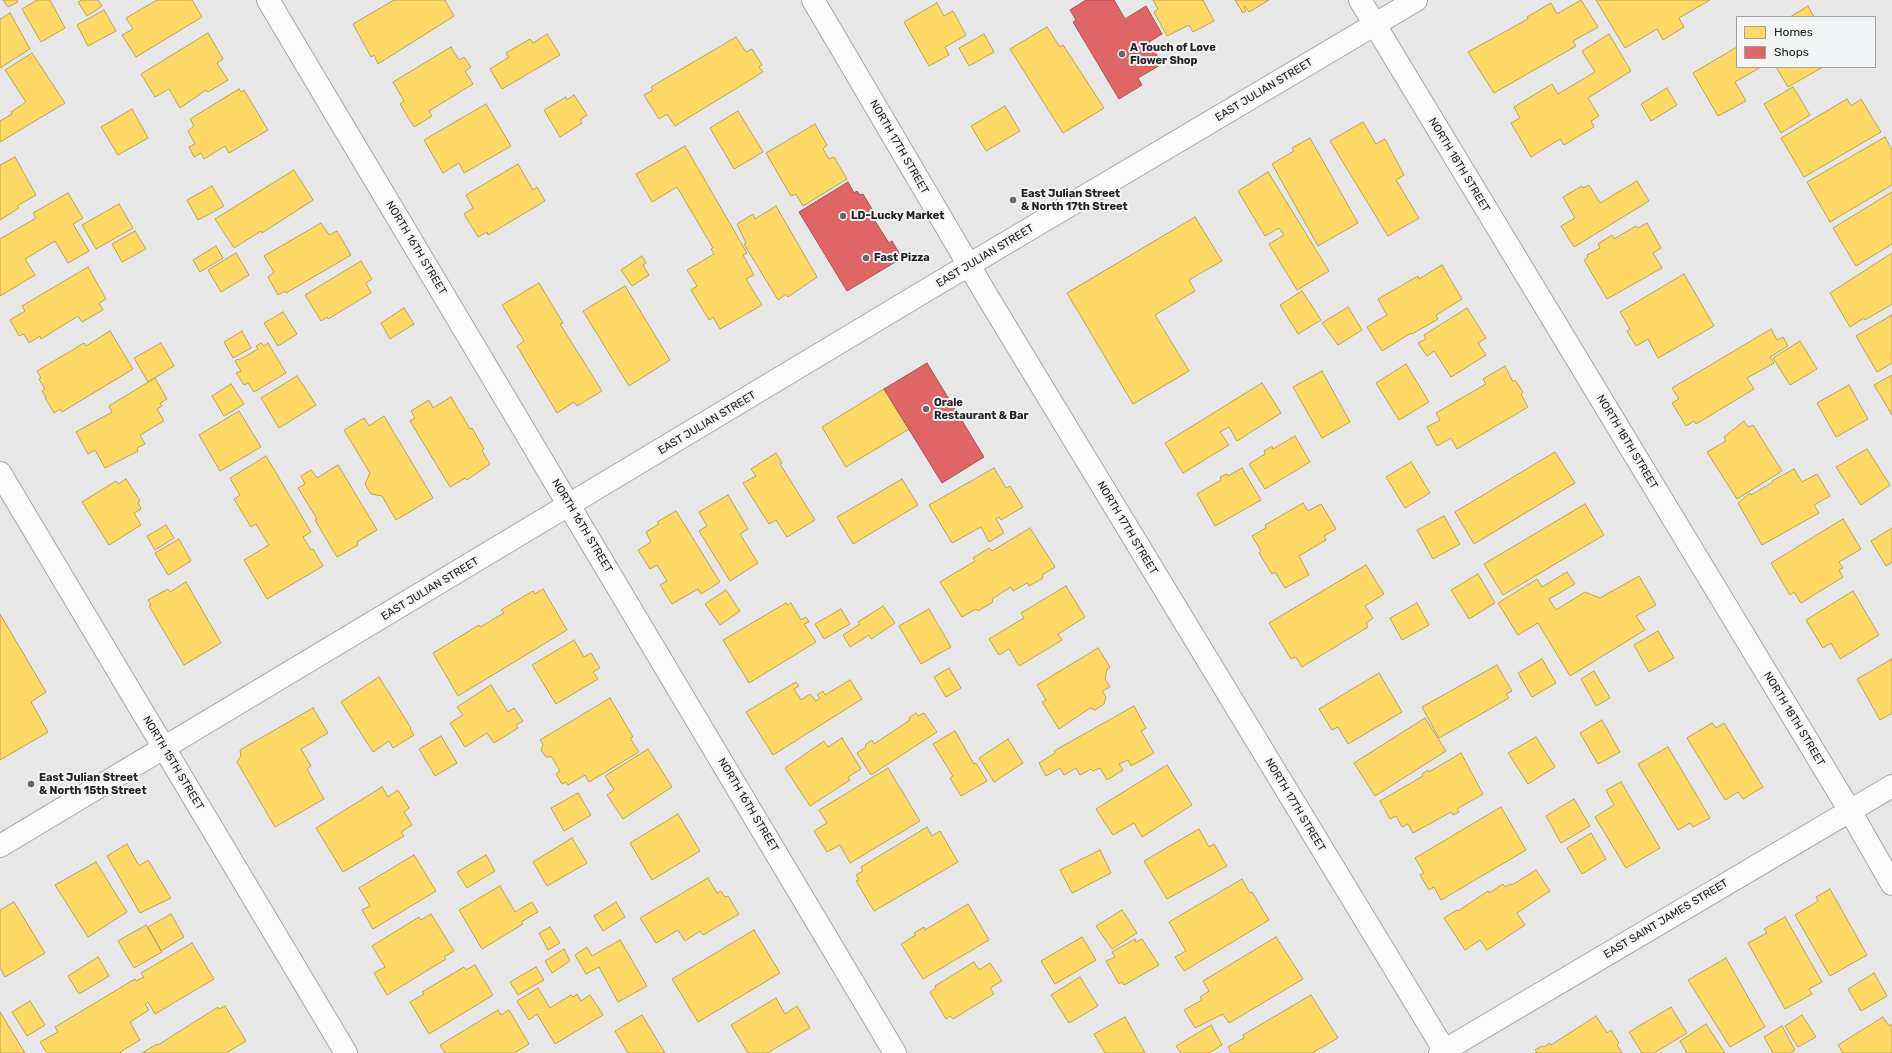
<!DOCTYPE html>
<style>
body{margin:0}
#map{position:relative;width:1892px;height:1053px;overflow:hidden;background:#e7e7e8;font-family:Rubik,sans-serif}
canvas{display:block}
.legend{position:absolute;left:1736px;top:16px;width:140px;height:52px;box-sizing:border-box;background:#f3f5f6;border:1px solid #9fa1a2;margin:0;padding:5px 7px;list-style:none;font-size:12px;color:#222323}
.legend li{display:flex;align-items:center;gap:8px;height:20px}
.legend b{width:20px;border:1px solid #9fa1a2}
</style>
<div id="map">
<canvas width="1892" height="1053"></canvas>
<ul class="legend">
<li><b style="height:11px;background:#ffd966"></b>Homes</li>
<li><b style="height:11px;background:#e06666"></b>Shops</li>
</ul>
</div>
<script>
const ctx = document.querySelector('canvas').getContext('2d');
ctx.lineJoin = 'round';
function paint(path, color) {
  ctx.fillStyle = color;
  ctx.fill(path, 'evenodd');
}
function shape(rows) {
  const path = new Path2D();
  for (const r of rows) {
    path.moveTo(r[0], r[1]);
    for (let i = 2; i < r.length; i += 2) path.lineTo(r[i], r[i + 1]);
  }
  return path;
}
function strokePath(path, color, width, dash) {
  ctx.strokeStyle = color;
  ctx.lineWidth = width;
  ctx.lineCap = dash ? 'butt' : 'round';
  ctx.setLineDash(dash || []);
  ctx.stroke(path);
}
function drawText(font, color, halo, rows, align = 'center') {
  ctx.font = font + ' Rubik,sans-serif';
  ctx.lineWidth = 4;
  ctx.setLineDash([]);
  ctx.textBaseline = 'middle';
  ctx.strokeStyle = halo;
  ctx.fillStyle = color;
  for (const [text, x, y, turn = 0] of rows) {
    ctx.save();
    ctx.translate(x, y);
    ctx.rotate((+turn || 0) * Math.PI / 180);
    ctx.textAlign = isNaN(turn) ? turn : align;
    if (halo) ctx.strokeText(text, 0, 0);
    ctx.fillText(text, 0, 0);
    ctx.restore();
  }
}
const homes = shape([
 [3,0,17,0,18,2,8,7,3,0],
 [37,0,50,0,65,28,41,42,22,9,37,0],
 [82,0,98,0,102,6,87,16,78,2,82,0],
 [157,0,192,0,202,17,136,57,122,35,133,29,126,18,157,0],
 [394,0,445,0,454,16,378,64,374,55,371,57,353,24,394,0],
 [1153,0,1203,0,1214,21,1193,32,1189,25,1167,36,1154,12,1158,9,1153,0],
 [1235,0,1269,0,1249,12,1245,6,1244,8,1246,11,1243,13,1235,0],
 [1581,0,1598,27,1573,41,1576,46,1494,93,1468,52,1528,19,1527,17,1551,3,1557,14,1581,0],
 [1596,0,1710,0,1679,18,1684,27,1663,40,1657,29,1625,48,1596,0],
 [937,3,944,16,953,11,966,35,945,47,949,55,929,66,904,22,937,3],
 [1808,6,1814,17,1790,17,1808,6],
 [104,10,116,31,88,46,77,25,104,10],
 [10,13,30,49,0,68,0,19,10,13],
 [1047,27,1060,47,1063,45,1104,108,1063,133,1010,49,1047,27],
 [208,33,223,59,217,63,228,80,208,92,206,90,180,108,169,89,155,97,141,74,208,33],
 [547,34,560,55,502,89,490,69,509,57,506,53,530,39,533,43,547,34],
 [984,34,994,52,969,66,959,48,984,34],
 [1609,34,1631,71,1588,98,1599,116,1591,121,1594,127,1564,145,1560,139,1531,157,1511,123,1520,118,1514,107,1552,84,1558,94,1595,72,1582,51,1609,34],
 [736,37,746,52,752,49,762,65,759,67,763,72,675,126,667,114,659,119,644,95,653,90,651,87,736,37],
 [451,47,459,60,464,57,471,67,465,71,473,84,429,111,432,116,414,127,400,104,404,101,393,82,451,47],
 [1737,47,1737,67,1761,67,1735,82,1746,101,1718,116,1693,73,1737,47],
 [32,53,65,103,0,142,0,121,12,114,11,112,26,102,5,70,32,53],
 [1776,67,1823,67,1788,87,1776,67],
 [1793,87,1810,115,1781,133,1764,104,1793,87],
 [1667,88,1677,105,1651,121,1641,104,1667,88],
 [239,89,241,92,244,90,268,130,229,153,225,146,204,159,201,153,194,157,189,147,195,144,188,131,194,126,190,119,239,89],
 [574,95,587,115,580,120,582,123,560,137,544,110,566,97,567,100,574,95],
 [1847,99,1851,106,1861,99,1881,132,1804,177,1781,138,1847,99],
 [486,104,511,146,464,173,459,163,443,173,424,140,486,104],
 [1005,106,1020,131,986,151,971,126,1005,106],
 [132,109,148,138,118,155,101,127,132,109],
 [738,111,763,152,734,169,710,128,738,111],
 [1363,122,1376,144,1385,139,1404,175,1396,180,1419,218,1388,236,1330,141,1363,122],
 [815,124,827,145,823,149,829,159,834,157,847,179,803,206,796,194,791,196,766,153,815,124],
 [1885,137,1892,150,1892,185,1830,222,1807,182,1885,137],
 [1310,138,1358,223,1318,246,1272,164,1294,151,1292,148,1310,138],
 [685,146,747,253,743,255,754,275,746,279,762,305,720,329,713,317,709,320,691,290,697,286,687,270,714,254,711,249,713,248,677,187,652,202,636,174,685,146],
 [15,157,36,195,17,206,19,208,0,220,0,165,15,157],
 [518,164,533,190,537,187,545,201,488,235,487,232,478,237,464,214,473,208,466,195,518,164],
 [294,170,313,200,262,233,261,231,234,248,215,219,294,170],
 [1268,172,1329,271,1297,290,1269,244,1284,235,1279,228,1265,236,1238,191,1268,172],
 [1637,181,1649,201,1574,247,1561,226,1575,218,1563,197,1582,186,1583,188,1589,185,1600,203,1637,181],
 [212,186,224,206,198,220,187,200,212,186],
 [1892,192,1892,244,1856,266,1833,228,1892,192],
 [68,193,83,218,73,224,89,251,68,263,55,241,25,259,35,275,0,296,0,239,36,218,33,213,68,193],
 [119,204,133,228,96,249,82,225,119,204],
 [776,206,817,277,788,297,786,294,778,300,744,244,746,243,737,224,753,214,755,219,776,206],
 [1195,217,1222,261,1189,280,1195,291,1155,315,1189,371,1133,404,1067,293,1195,217],
 [321,223,329,235,337,231,351,255,286,293,285,291,278,295,268,277,274,272,264,256,321,223],
 [1647,223,1661,248,1653,253,1662,268,1607,299,1584,260,1588,257,1587,255,1600,248,1598,244,1612,235,1614,239,1636,226,1638,228,1647,223],
 [135,231,146,249,122,262,112,244,135,231],
 [216,246,223,258,200,272,193,260,216,246],
 [236,253,249,275,221,292,208,270,236,253],
 [1892,253,1892,304,1865,320,1864,318,1850,327,1830,293,1892,253],
 [642,256,646,263,643,265,649,275,632,286,621,270,642,256],
 [361,261,372,279,366,283,371,293,328,319,327,317,321,321,305,295,361,261],
 [1442,265,1462,299,1436,315,1438,319,1412,334,1411,333,1382,351,1367,327,1387,315,1378,299,1418,276,1419,279,1442,265],
 [88,267,106,299,99,303,103,310,82,322,78,316,41,339,40,336,29,343,24,334,19,336,10,320,25,311,22,306,88,267],
 [1684,274,1714,326,1658,358,1648,339,1636,346,1627,331,1630,329,1620,312,1684,274],
 [539,283,563,323,560,324,602,391,577,406,574,402,557,413,517,346,524,341,502,305,539,283],
 [625,286,670,360,629,386,583,311,625,286],
 [1302,291,1321,320,1298,334,1280,305,1302,291],
 [1348,307,1362,330,1338,345,1322,323,1348,307],
 [404,308,414,324,390,339,381,323,404,308],
 [1467,308,1486,338,1478,343,1486,355,1451,377,1434,351,1427,356,1418,343,1426,339,1424,335,1467,308],
 [283,312,297,334,278,346,264,323,283,312],
 [1892,315,1892,363,1877,372,1856,336,1892,315],
 [1771,329,1777,340,1783,337,1788,346,1770,357,1774,363,1747,378,1754,389,1696,424,1694,421,1686,426,1672,403,1679,399,1672,388,1771,329],
 [110,331,133,369,62,412,60,409,54,413,45,398,46,397,42,391,45,389,39,379,41,378,37,371,84,343,86,346,110,331],
 [242,331,251,348,233,358,224,342,242,331],
 [1800,341,1817,369,1790,385,1773,358,1800,341],
 [161,343,174,366,148,382,134,358,161,343],
 [261,343,264,346,268,343,286,373,254,392,248,383,244,385,236,373,241,371,235,361,238,359,239,360,258,349,256,346,261,343],
 [1406,364,1429,402,1399,420,1376,383,1406,364],
 [1505,366,1513,382,1515,380,1523,392,1521,394,1528,407,1457,449,1451,438,1437,446,1427,427,1440,420,1436,413,1486,384,1483,379,1505,366],
 [1322,371,1350,422,1322,438,1293,387,1322,371],
 [1892,375,1892,415,1874,385,1892,375],
 [297,376,316,405,279,428,261,398,297,376],
 [155,378,167,399,160,403,162,406,157,409,164,421,140,435,145,444,137,448,138,451,105,468,95,450,88,454,76,432,112,412,109,406,155,378],
 [1262,383,1281,413,1237,441,1229,427,1220,432,1229,445,1183,473,1165,443,1262,383],
 [231,384,244,404,224,416,212,396,231,384],
 [1849,385,1868,419,1836,437,1817,403,1849,385],
 [884,389,909,429,846,467,822,427,884,389],
 [451,397,470,429,472,428,484,449,482,451,490,464,467,480,465,478,450,487,410,421,415,418,411,411,429,400,433,408,451,397],
 [239,411,261,447,220,471,199,435,239,411],
 [384,416,433,498,396,520,382,496,371,494,365,484,370,473,344,430,364,418,369,426,384,416],
 [1744,421,1748,427,1753,425,1782,471,1737,499,1707,452,1726,441,1724,437,1744,421],
 [1295,436,1310,462,1265,489,1249,464,1265,454,1264,451,1272,446,1273,449,1295,436],
 [1867,449,1890,485,1861,505,1836,467,1867,449],
 [1555,452,1575,483,1474,544,1455,512,1555,452],
 [776,453,782,463,780,464,815,520,787,537,776,520,769,524,743,483,756,476,751,469,776,453],
 [266,456,311,532,303,537,311,550,313,549,323,566,267,599,244,560,269,545,256,524,251,527,234,499,240,495,230,478,266,456],
 [1411,462,1430,493,1405,508,1386,477,1411,462],
 [338,465,377,530,357,542,358,545,337,557,315,520,317,519,298,488,305,484,301,476,311,470,317,478,338,465],
 [994,468,1006,488,1010,486,1023,507,1001,520,999,517,996,519,1004,533,989,542,981,527,952,543,929,505,994,468],
 [1242,468,1261,500,1215,526,1197,494,1221,480,1220,477,1227,474,1228,476,1242,468],
 [1794,469,1802,482,1817,474,1830,496,1814,505,1819,513,1762,545,1738,503,1750,493,1751,495,1773,482,1772,481,1794,469],
 [126,479,140,501,138,502,141,509,134,513,141,525,109,545,82,502,116,481,118,484,126,479],
 [902,479,918,505,853,544,837,517,902,479],
 [728,495,748,529,740,534,758,563,730,581,699,531,707,526,699,512,728,495],
 [1303,503,1308,511,1321,504,1336,529,1324,536,1326,540,1299,556,1309,575,1285,588,1275,572,1272,574,1259,553,1261,551,1252,536,1266,528,1265,525,1303,503],
 [1585,504,1604,535,1503,595,1484,564,1585,504],
 [676,511,720,582,701,594,698,589,672,604,660,585,667,581,657,565,650,569,638,550,651,542,646,532,659,524,657,522,676,511],
 [1444,516,1460,544,1433,559,1417,530,1444,516],
 [1843,519,1861,549,1839,562,1843,568,1839,570,1843,577,1801,603,1794,592,1790,595,1771,563,1843,519],
 [166,525,174,538,155,550,147,536,166,525],
 [1030,528,1055,567,1042,575,1043,578,1029,586,1027,583,1013,591,1011,587,992,599,993,602,978,611,976,609,962,617,940,582,975,561,973,558,989,548,992,551,1030,528],
 [1892,528,1892,562,1886,566,1871,541,1892,528],
 [179,539,191,561,168,575,155,553,179,539],
 [1366,565,1384,594,1365,606,1373,618,1366,623,1368,627,1302,667,1296,657,1291,659,1269,623,1366,565],
 [1567,572,1575,584,1549,599,1556,610,1585,592,1600,598,1639,576,1656,605,1636,616,1645,630,1570,676,1538,623,1518,635,1498,603,1537,579,1542,587,1567,572],
 [1478,574,1495,603,1469,619,1451,590,1478,574],
 [186,582,221,643,184,665,149,606,151,605,148,600,168,589,170,592,186,582],
 [1066,586,1085,617,1058,634,1062,640,1019,666,1009,649,999,655,989,639,1024,618,1021,613,1066,586],
 [543,589,567,630,458,696,433,653,479,625,480,627,504,613,501,610,533,591,535,594,543,589],
 [726,590,740,611,720,625,705,604,726,590],
 [1853,591,1879,635,1840,659,1831,643,1823,648,1806,620,1853,591],
 [786,603,787,605,791,603,801,620,806,617,809,622,804,624,816,642,749,683,723,640,786,603],
 [1417,603,1429,625,1402,640,1390,618,1417,603],
 [883,606,895,623,871,639,869,635,850,647,843,635,860,624,858,622,883,606],
 [841,609,850,624,824,639,815,624,841,609],
 [929,609,951,647,921,664,899,626,929,609],
 [0,614,46,692,31,702,48,732,0,760,0,614],
 [1658,631,1674,658,1649,672,1634,645,1658,631],
 [574,640,584,657,591,653,600,668,593,672,598,679,556,704,532,665,574,640],
 [1098,648,1110,667,1107,669,1105,679,1110,687,1102,691,1106,697,1104,704,1095,710,1090,708,1059,729,1042,702,1046,700,1037,685,1098,648],
 [1542,659,1556,683,1532,697,1518,673,1542,659],
 [1892,659,1892,713,1880,720,1857,679,1892,659],
 [1497,665,1512,691,1506,694,1509,698,1439,738,1422,707,1497,665],
 [949,668,961,688,946,697,934,677,949,668],
 [1594,671,1610,698,1596,706,1581,679,1594,671],
 [1379,673,1402,712,1348,744,1338,727,1332,730,1319,709,1379,673],
 [379,677,411,728,410,729,414,735,393,748,389,741,373,752,341,702,379,677],
 [850,680,862,699,773,755,746,712,796,682,799,686,794,689,801,700,810,694,816,701,820,698,817,695,823,691,825,695,850,680],
 [491,685,508,712,514,708,523,721,516,725,518,728,494,743,487,733,465,747,450,723,463,715,457,707,491,685],
 [610,698,633,737,630,738,639,752,589,782,585,775,568,785,566,782,562,784,556,774,560,771,552,757,546,757,541,750,543,744,540,740,610,698],
 [1134,706,1146,728,1141,731,1154,753,1131,766,1128,760,1119,764,1123,770,1107,780,1100,768,1093,771,1091,769,1080,775,1076,768,1064,775,1060,768,1046,776,1039,763,1055,753,1054,751,1134,706],
 [313,708,328,733,301,749,311,766,307,769,324,799,275,827,237,762,241,756,240,750,313,708],
 [916,713,918,716,924,713,937,732,871,775,857,753,866,747,865,745,872,740,874,744,910,720,909,718,916,713],
 [1425,718,1446,751,1375,796,1354,763,1425,718],
 [1602,720,1620,752,1598,764,1580,733,1602,720],
 [1712,723,1716,728,1724,723,1763,787,1743,799,1738,792,1725,800,1687,738,1712,723],
 [955,731,974,764,976,763,987,781,961,796,950,778,953,776,933,744,955,731],
 [441,736,457,763,435,776,419,749,441,736],
 [1536,737,1555,767,1528,784,1508,753,1536,737],
 [842,738,861,769,848,777,850,780,810,806,785,768,824,741,828,747,842,738],
 [1008,739,1023,763,994,782,979,758,1008,739],
 [1668,747,1710,818,1693,827,1690,823,1678,830,1638,764,1668,747],
 [648,749,672,787,623,819,607,795,614,790,605,776,648,749],
 [1461,753,1483,794,1457,809,1459,812,1453,815,1451,812,1413,833,1408,824,1402,827,1396,816,1390,819,1380,801,1423,776,1422,774,1428,770,1429,772,1461,753],
 [1167,765,1192,805,1142,837,1134,823,1113,835,1096,809,1167,765],
 [888,768,920,821,850,863,840,845,827,852,814,831,827,823,819,810,888,768],
 [1621,782,1660,848,1626,868,1595,817,1614,805,1606,790,1621,782],
 [382,787,388,797,398,790,409,808,404,812,412,825,401,832,404,836,343,872,316,828,382,787],
 [578,793,591,815,564,831,551,808,578,793],
 [1574,799,1590,826,1561,843,1546,816,1574,799],
 [1501,807,1526,850,1441,900,1434,887,1429,890,1420,875,1424,873,1415,858,1501,807],
 [678,814,700,851,652,880,630,843,678,814],
 [927,827,932,836,940,831,958,862,874,911,856,881,859,880,856,875,863,871,861,867,927,827],
 [1199,829,1209,847,1214,844,1227,866,1167,899,1144,861,1199,829],
 [1591,833,1606,859,1582,874,1567,848,1591,833],
 [572,838,587,863,547,886,533,862,572,838],
 [127,844,139,866,148,860,171,898,140,913,107,856,127,844],
 [1100,850,1111,873,1072,893,1060,870,1100,850],
 [414,855,436,891,373,929,362,910,370,906,359,888,414,855],
 [486,855,495,871,467,888,457,872,486,855],
 [96,862,127,912,88,937,55,885,96,862],
 [1536,870,1550,891,1517,913,1525,925,1487,950,1480,940,1465,950,1444,918,1457,910,1458,911,1488,891,1489,893,1503,884,1505,887,1511,884,1512,885,1536,870],
 [708,878,717,893,721,891,725,897,728,896,739,914,703,935,700,931,685,941,678,930,656,943,640,918,708,878],
 [1242,879,1250,893,1252,892,1269,920,1184,971,1175,957,1186,951,1169,922,1242,879],
 [500,886,515,912,532,902,538,912,521,922,523,924,482,949,459,910,500,886],
 [1830,889,1867,955,1830,976,1795,915,1818,901,1816,897,1830,889],
 [14,902,45,953,5,977,0,968,0,910,14,902],
 [616,902,625,917,603,931,594,916,616,902],
 [968,904,989,940,923,979,901,944,916,935,914,933,924,927,925,930,968,904],
 [1122,910,1137,933,1112,949,1096,926,1122,910],
 [171,914,184,937,161,951,148,927,171,914],
 [431,914,454,951,444,957,446,959,387,995,374,973,385,967,372,946,419,917,421,920,431,914],
 [1785,917,1822,982,1809,989,1812,994,1785,1009,1748,943,1767,933,1764,929,1785,917],
 [146,925,162,952,134,968,118,941,146,925],
 [550,927,560,943,548,950,539,933,550,927],
 [754,930,780,973,698,1022,672,979,754,930],
 [1082,937,1096,960,1055,984,1041,961,1082,937],
 [1276,937,1303,979,1229,1023,1223,1014,1195,1028,1184,1010,1202,1000,1200,997,1209,991,1203,981,1276,937],
 [1135,939,1136,942,1142,939,1159,965,1124,985,1122,982,1119,984,1106,961,1115,957,1112,952,1135,939],
 [620,940,647,986,618,1002,599,967,586,974,575,955,587,947,592,956,620,940],
 [192,943,214,979,155,1014,148,1002,145,1004,149,1010,130,1022,140,1040,120,1052,121,1053,48,1053,45,1050,40,1042,58,1032,55,1027,135,979,136,981,144,977,141,973,192,943],
 [564,949,570,961,552,973,545,961,564,949],
 [98,957,109,976,79,994,68,976,98,957],
 [1726,958,1765,1027,1730,1047,1688,980,1726,958],
 [974,962,979,970,990,963,1002,981,990,988,994,994,953,1019,950,1016,946,1019,930,992,936,988,935,986,974,962],
 [475,965,493,995,429,1034,410,1002,424,994,422,992,464,967,466,970,475,965],
 [536,967,544,980,518,995,510,982,536,967],
 [1874,973,1887,996,1861,1011,1848,989,1874,973],
 [1080,977,1098,1006,1069,1023,1051,995,1080,977],
 [538,988,550,1008,571,995,573,997,577,994,581,1001,590,995,603,1015,555,1044,537,1014,529,1020,517,1001,538,988],
 [1311,995,1338,1038,1312,1053,1231,1053,1228,1047,1244,1038,1243,1035,1311,995],
 [776,998,785,1014,797,1006,810,1028,767,1053,748,1053,731,1025,776,998],
 [30,1001,45,1025,27,1036,12,1012,30,1001],
 [225,1006,246,1041,226,1053,142,1053,157,1044,158,1045,218,1007,219,1009,225,1006],
 [1671,1007,1687,1033,1654,1053,1642,1053,1629,1032,1671,1007],
 [498,1010,501,1015,509,1010,529,1044,514,1053,445,1053,440,1045,498,1010],
 [0,1012,25,1053,0,1053,0,1012],
 [642,1015,665,1053,628,1053,615,1031,642,1015],
 [1802,1015,1816,1037,1798,1047,1785,1026,1802,1015],
 [1596,1016,1607,1033,1611,1030,1619,1043,1617,1045,1622,1053,1535,1053,1537,1052,1535,1050,1542,1046,1544,1047,1550,1043,1551,1045,1596,1016],
 [1125,1017,1145,1053,1105,1053,1094,1034,1125,1017],
 [1883,1017,1889,1026,1892,1024,1892,1053,1843,1053,1838,1045,1883,1017],
 [1706,1024,1725,1053,1687,1053,1680,1041,1706,1024],
 [1211,1025,1222,1045,1209,1053,1181,1053,1176,1046,1211,1025],
 [1782,1026,1795,1050,1790,1053,1773,1053,1764,1037,1782,1026]
]);
paint(homes, '#ffd966');
strokePath(homes, '#bda252', 1);
const shops = shape([
 [1086,0,1114,0,1125,19,1146,6,1162,34,1149,42,1162,64,1138,78,1142,85,1119,99,1073,22,1076,20,1070,10,1086,0],
 [848,182,854,193,857,191,860,195,863,194,878,219,875,221,889,243,892,241,902,258,847,291,799,212,848,182],
 [927,363,984,457,942,483,884,389,927,363]
]);
paint(shops, '#e06666');
strokePath(shops, '#a75252', 1);
const minor = shape([
 [268,0,895,1053],
 [1360,0,1850,811,1892,884],
 [0,473,346,1053],
 [1440,1053,1892,786]
]);
const major = shape([
 [813,0,987,296,1446,1053],
 [0,846,930,288,1416,0]
]);
strokePath(minor, '#a6a6a7', 24);
strokePath(major, '#a6a6a7', 24);
strokePath(minor, '#fbfbfc', 22);
strokePath(major, '#fbfbfc', 22);
for (const [x, y, r, color] of [
 [1122,54,4,"#676868"],
 [1013,200,4,"#676868"],
 [843,216,4,"#676868"],
 [866,258,4,"#676868"],
 [926,409,4,"#676868"],
 [31,784,4,"#676868"]
]) {
  const dot = new Path2D();
  dot.arc(x, y, r, 0, 2 * Math.PI);
  ctx.fillStyle = color;
  ctx.fill(dot);
  strokePath(dot, '#f3f5f6', 1.5);
}
drawText('bold 11px', '#222323', '#f3f5f6', [
 ["A Touch of Love",1130,48],
 ["Flower Shop",1130,61],
 ["East Julian Street",1021,194],
 ["& North 17th Street",1021,207],
 ["LD-Lucky Market",851,216],
 ["Fast Pizza",874,258],
 ["Orale",934,403],
 ["Restaurant & Bar",934,416],
 ["East Julian Street",39,778],
 ["& North 15th Street",39,791]
], 'left');
drawText('11px', '#222323', '#f3f5f6', [
 ["EAST JULIAN STREET",1264,90,-31],
 ["NORTH 17TH STREET",899,147,60],
 ["NORTH 18TH STREET",1459,165,59],
 ["NORTH 16TH STREET",416,248,59],
 ["EAST JULIAN STREET",985,256,-31],
 ["EAST JULIAN STREET",707,423,-31],
 ["NORTH 18TH STREET",1627,442,59],
 ["NORTH 16TH STREET",582,526,59],
 ["NORTH 17TH STREET",1127,528,59],
 ["EAST JULIAN STREET",430,589,-31],
 ["NORTH 18TH STREET",1794,719,59],
 ["NORTH 15TH STREET",173,763,59],
 ["NORTH 16TH STREET",748,805,59],
 ["NORTH 17TH STREET",1295,805,59],
 ["EAST SAINT JAMES STREET",1666,919,-31]
]);
</script>
